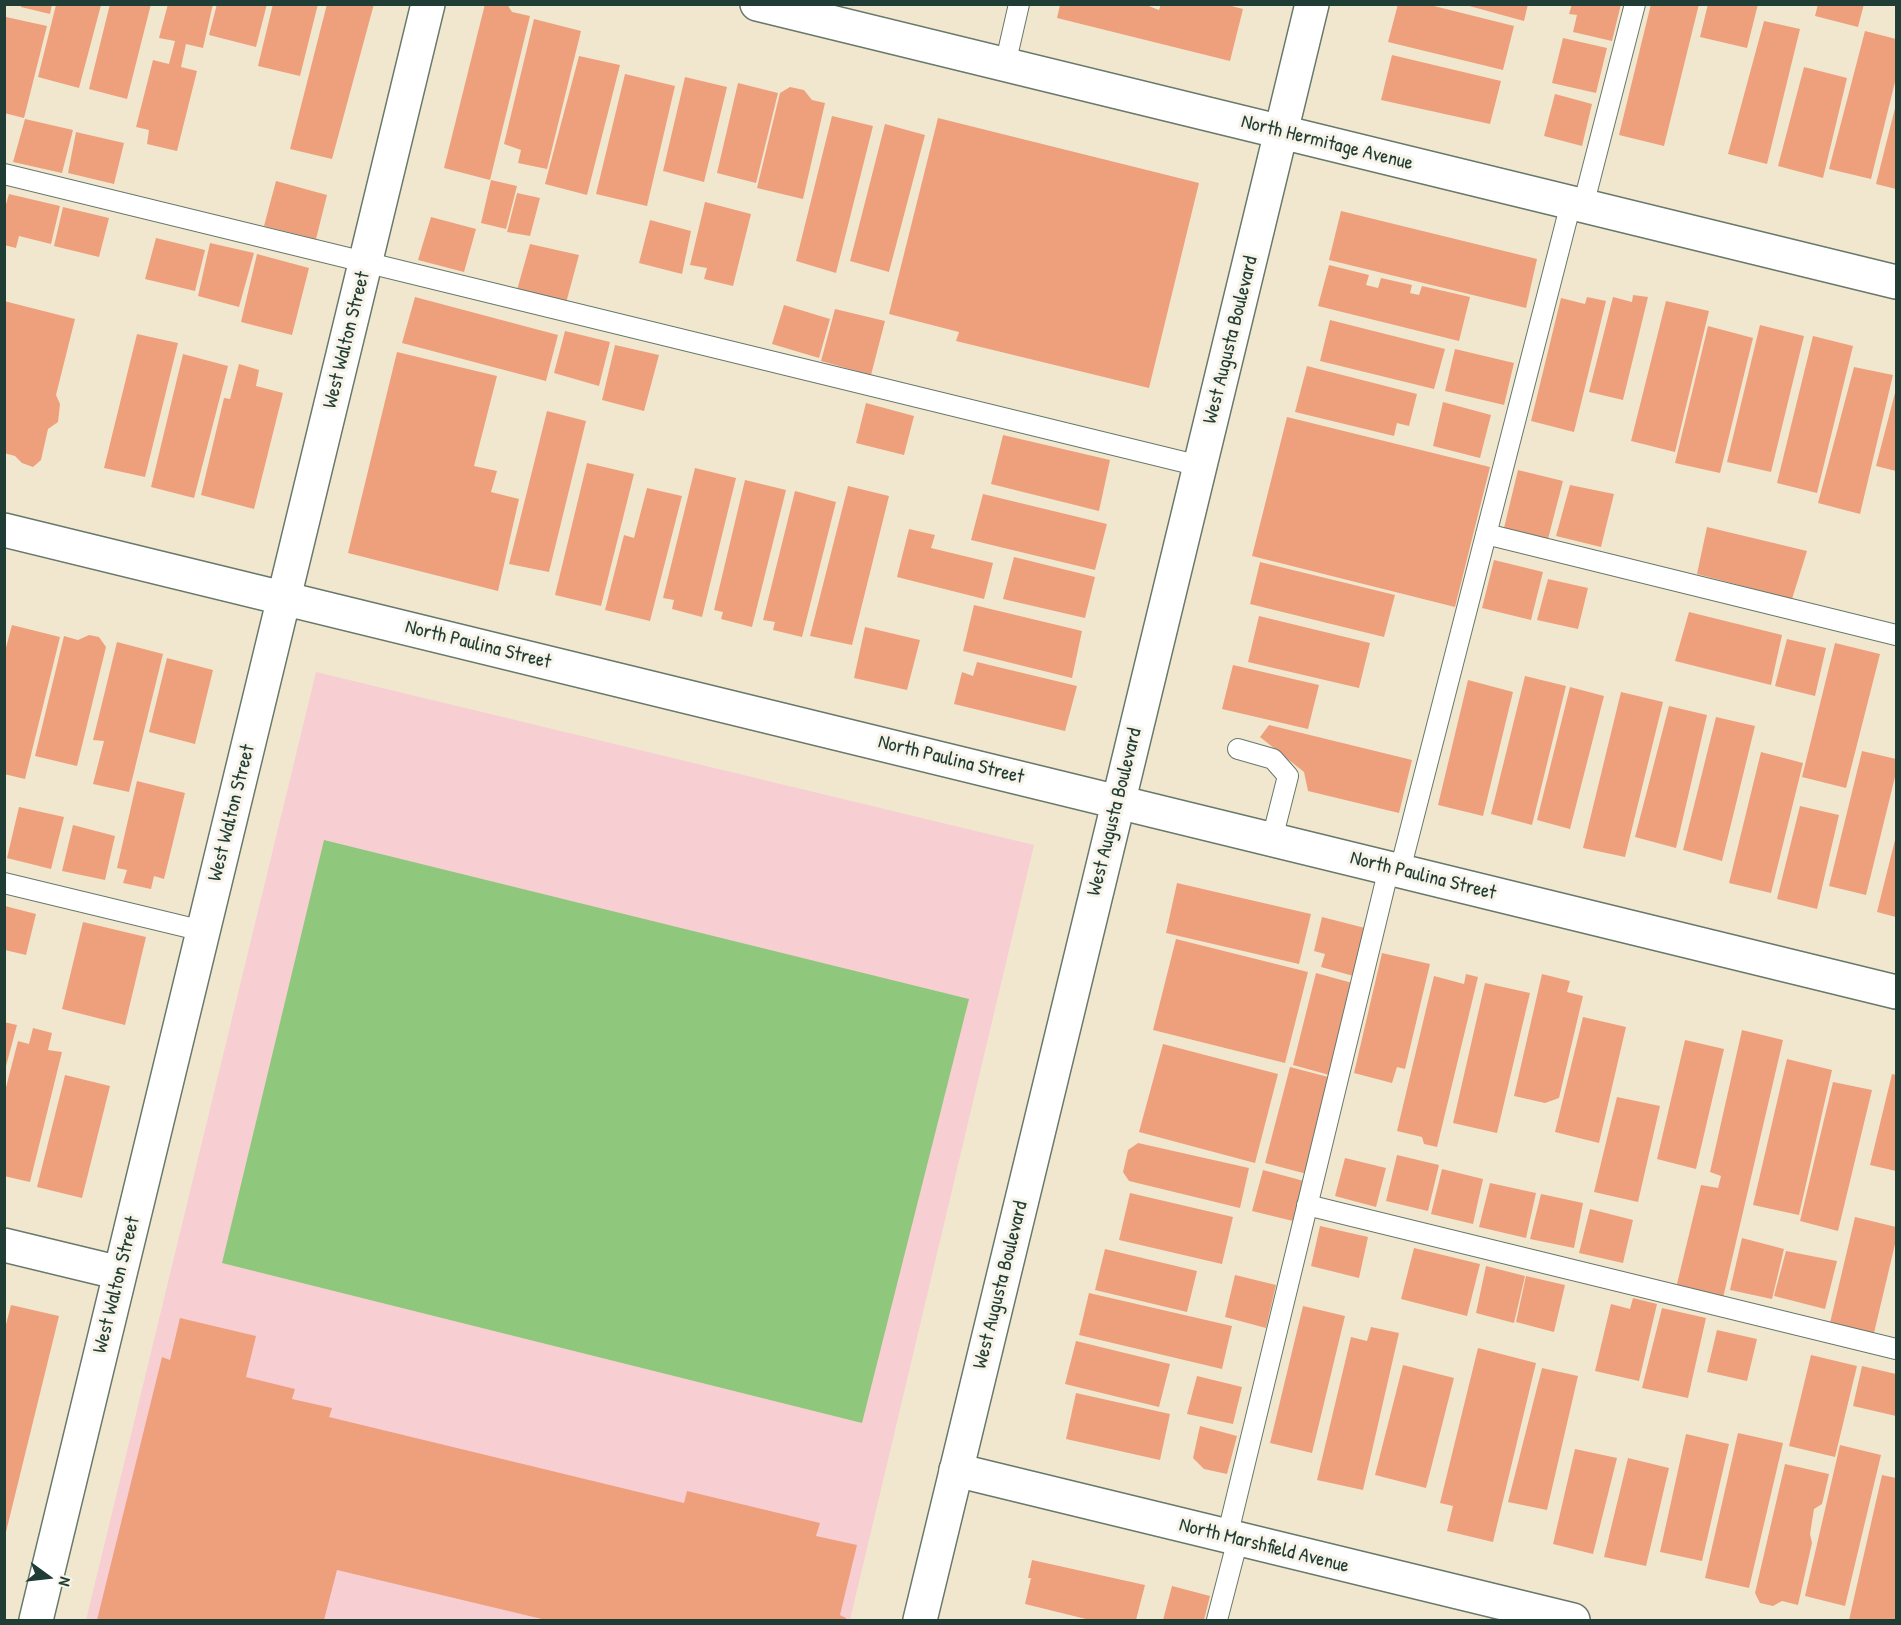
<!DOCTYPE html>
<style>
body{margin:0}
#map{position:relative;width:1901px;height:1625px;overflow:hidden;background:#f1e7cf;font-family:"Patrick Hand",sans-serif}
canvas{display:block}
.frame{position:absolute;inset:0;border:6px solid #1f3d34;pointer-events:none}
.north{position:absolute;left:18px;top:1547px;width:60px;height:60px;-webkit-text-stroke:4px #f7f3e8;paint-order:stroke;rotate:105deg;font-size:16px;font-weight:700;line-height:24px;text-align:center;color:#1f3d34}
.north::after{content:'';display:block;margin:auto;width:21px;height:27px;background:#1f3d34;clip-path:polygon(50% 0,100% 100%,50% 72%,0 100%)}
</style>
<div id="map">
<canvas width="1901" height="1625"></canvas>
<div class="frame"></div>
<div class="north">N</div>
</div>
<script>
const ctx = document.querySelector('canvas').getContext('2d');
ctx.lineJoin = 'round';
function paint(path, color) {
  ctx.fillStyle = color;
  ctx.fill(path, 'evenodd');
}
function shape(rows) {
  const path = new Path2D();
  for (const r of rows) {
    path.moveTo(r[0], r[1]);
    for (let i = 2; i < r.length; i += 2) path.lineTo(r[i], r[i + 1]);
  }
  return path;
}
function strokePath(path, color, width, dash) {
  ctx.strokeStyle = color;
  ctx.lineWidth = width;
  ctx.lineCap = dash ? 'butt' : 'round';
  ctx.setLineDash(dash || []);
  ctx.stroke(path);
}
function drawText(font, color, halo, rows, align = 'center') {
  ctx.font = font + ' "Patrick Hand",sans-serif';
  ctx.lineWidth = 6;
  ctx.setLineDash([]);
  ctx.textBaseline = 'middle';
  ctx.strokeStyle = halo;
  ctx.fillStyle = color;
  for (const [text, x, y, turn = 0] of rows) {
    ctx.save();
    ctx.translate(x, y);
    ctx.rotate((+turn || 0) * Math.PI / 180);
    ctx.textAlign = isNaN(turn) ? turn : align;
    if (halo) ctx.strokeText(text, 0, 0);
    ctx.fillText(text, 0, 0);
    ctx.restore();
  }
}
paint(shape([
 [316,672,1034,845,850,1620,86,1620]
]), '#f7cfd3');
paint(shape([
 [324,840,969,999,862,1423,222,1263]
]), '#8fc87c');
paint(shape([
 [21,4,52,4,50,14,21,7],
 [110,4,151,4,127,99,89,89],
 [168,4,213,4,203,48,186,44,181,67,197,71,177,151,147,144,149,130,136,127,153,60,169,64,175,41,159,38],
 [217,4,267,4,256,47,209,35],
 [273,4,318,4,300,76,258,66],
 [327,4,374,4,332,159,290,149],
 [485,4,507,4,512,12,530,16,490,180,444,168],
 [1161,4,1224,4,1243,9,1230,61,1057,18,1060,5,1146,5,1159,10],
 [1398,4,1426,4,1514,26,1503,70,1388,42],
 [1462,4,1528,4,1524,21],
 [1572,4,1621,4,1612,41,1573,32,1577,15,1569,14],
 [1651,4,1699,4,1664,146,1619,135],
 [1708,4,1758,4,1747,48,1700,37],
 [1818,4,1864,4,1858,27,1815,16],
 [56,5,101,5,79,88,38,77],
 [6,17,47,26,24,118,4,113,4,24],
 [534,19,581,31,547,169,518,163,521,150,504,144],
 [1764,21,1800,29,1767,164,1728,154],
 [1865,31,1896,39,1896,78,1871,179,1829,169],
 [1563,38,1607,48,1596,93,1552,83],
 [1392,55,1501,81,1490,124,1381,100],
 [579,56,620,65,587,195,545,184],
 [1804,67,1847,78,1823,178,1778,166],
 [625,74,675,86,647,206,596,194],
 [685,77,727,87,704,182,663,171],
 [738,83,778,93,756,183,717,173],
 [790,87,804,90,812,100,825,103,803,199,757,188,780,93],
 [1555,94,1592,104,1582,146,1544,136],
 [1896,104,1896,189,1876,184],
 [832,116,873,126,836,273,796,261],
 [938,118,1199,183,1149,388,956,341,959,332,889,314],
 [25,119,73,130,62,173,13,162],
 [885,124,925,135,889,272,850,261],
 [76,132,124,143,114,184,68,173],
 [491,180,517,186,506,229,481,223],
 [276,181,327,195,316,239,264,226],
 [517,193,540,198,530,236,507,232],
 [9,194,60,206,51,244,19,236,16,248,4,245,4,211],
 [705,202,751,214,733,286,704,279,707,268,690,265],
 [63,207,109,218,99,257,54,246],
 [1341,211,1537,259,1526,308,1329,260],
 [431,217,476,229,464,272,418,260],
 [650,220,691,231,682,274,639,263],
 [156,238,205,250,195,291,145,279],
 [210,243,254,253,239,307,198,296],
 [530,244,579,255,566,303,517,290],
 [257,254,309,268,292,335,241,322],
 [1329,265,1369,275,1366,285,1378,288,1381,278,1412,285,1410,293,1419,295,1422,286,1470,297,1459,341,1318,306],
 [1633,295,1648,297,1623,400,1589,392,1613,297,1632,302],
 [415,297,558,335,546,381,402,343],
 [1587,297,1606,301,1574,432,1531,421,1561,298,1585,304],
 [4,301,75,319,56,395,60,404,58,422,48,429,41,460,33,467,22,463,15,456,4,453],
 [1666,301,1709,311,1675,452,1631,441],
 [784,305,830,319,819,358,772,344],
 [835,309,885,321,871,375,821,361],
 [1330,320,1445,349,1434,389,1320,361],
 [1760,325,1804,336,1771,472,1727,462],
 [1708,326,1753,338,1720,473,1675,463],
 [565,331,610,342,599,386,554,373],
 [137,334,178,343,145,477,104,468],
 [1813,336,1853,346,1817,493,1777,483],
 [615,345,659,355,644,411,602,400],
 [1455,349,1514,363,1504,405,1445,391],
 [397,352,497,376,474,466,497,471,491,492,519,499,498,591,348,553],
 [183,354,228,366,194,498,151,487],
 [239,364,259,370,256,386,283,393,254,509,201,495,224,398,230,399],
 [1307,366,1417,394,1409,426,1397,423,1394,436,1295,412],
 [1854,367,1893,375,1860,514,1818,503],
 [1896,389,1896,471,1876,466],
 [1443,402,1491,415,1480,458,1433,446],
 [866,403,914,416,904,455,856,443],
 [547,411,586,421,549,572,509,564],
 [1287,417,1490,467,1455,607,1252,556],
 [1003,435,1110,460,1099,511,991,484],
 [587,463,634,474,601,606,555,595],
 [695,468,736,478,702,617,672,609,674,600,663,598],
 [1518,470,1563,481,1548,539,1504,528],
 [745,480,786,490,752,627,721,619,723,612,714,610],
 [1570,485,1614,494,1601,547,1556,536],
 [848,486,889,496,852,645,810,636],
 [647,488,682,496,650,621,605,610,624,535,634,538],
 [795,491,836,502,802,637,773,630,775,622,763,620],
 [983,494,1107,524,1095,570,971,540],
 [1707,527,1807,551,1792,599,1697,574],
 [909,529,935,535,931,548,993,563,984,599,897,577],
 [1014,557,1095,577,1085,618,1003,599],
 [1494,560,1543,572,1531,620,1482,608],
 [1260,562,1395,595,1384,637,1250,604],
 [1548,579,1588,588,1578,629,1537,620],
 [974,605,1082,631,1072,678,963,651],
 [1689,612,1782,635,1771,685,1675,661],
 [1259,616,1370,643,1359,688,1248,662],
 [12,625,60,637,25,779,4,774,4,655],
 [865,627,920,640,907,690,854,678],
 [89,635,99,637,106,647,77,766,35,756,64,636,78,640],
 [1787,639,1826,648,1815,696,1775,686],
 [117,642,163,654,129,792,93,784,104,741,93,740],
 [1835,643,1880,654,1846,788,1802,777],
 [167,658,213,670,195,744,149,732],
 [977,662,1077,686,1065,731,954,704,962,672,973,676],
 [1233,665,1319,685,1308,729,1222,709],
 [1525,676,1566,686,1532,825,1491,814],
 [1468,680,1513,692,1483,816,1438,805],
 [1570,687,1604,696,1570,829,1537,820],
 [1621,692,1663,702,1625,857,1583,848],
 [1669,706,1707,715,1676,848,1635,837],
 [1716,717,1755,726,1722,861,1683,850],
 [1269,725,1412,760,1399,813,1308,791,1304,772,1260,737],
 [1862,751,1896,759,1896,773,1866,895,1829,886],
 [1761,752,1803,763,1771,893,1729,883],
 [137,781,185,793,164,879,154,876,151,889,123,883,127,870,117,868],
 [1800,806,1839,815,1817,909,1777,899],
 [19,807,64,817,51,869,7,858],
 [73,825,115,836,105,880,62,871],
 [1896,836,1896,917,1877,912],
 [1177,883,1311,914,1299,964,1166,933],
 [5,906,36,914,26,955,5,950],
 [1322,917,1369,929,1357,977,1321,967,1325,954,1314,951],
 [83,922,146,937,125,1025,62,1009],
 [1176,939,1308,972,1285,1063,1153,1030],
 [1382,953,1430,964,1405,1069,1397,1067,1392,1083,1354,1073],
 [1316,973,1356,984,1333,1076,1293,1065],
 [1466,974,1478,977,1437,1147,1424,1144,1422,1137,1397,1131,1434,976,1464,984],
 [1542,974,1570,981,1567,992,1583,996,1559,1098,1545,1103,1514,1096],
 [1485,983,1530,993,1497,1133,1453,1123],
 [1583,1017,1626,1027,1599,1143,1555,1132],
 [4,1022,17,1025,5,1070,4,1070],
 [33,1028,52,1033,48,1050,62,1052,30,1182,4,1176,4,1095,18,1041,29,1044],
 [1742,1030,1783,1040,1723,1298,1676,1288,1701,1185,1718,1188,1721,1176,1710,1172],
 [1685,1040,1724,1049,1696,1169,1657,1159],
 [1163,1044,1278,1074,1255,1163,1139,1132],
 [1787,1059,1832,1070,1799,1215,1753,1205],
 [1290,1067,1332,1078,1307,1174,1265,1163],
 [1892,1074,1896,1075,1896,1171,1870,1165],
 [65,1075,110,1086,82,1198,37,1187],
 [1833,1082,1872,1090,1838,1231,1800,1221],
 [1617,1097,1660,1106,1638,1202,1594,1192],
 [1138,1143,1249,1168,1240,1208,1129,1181,1123,1172,1128,1150],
 [1397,1155,1439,1165,1428,1211,1386,1201],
 [1345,1158,1386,1168,1376,1207,1335,1196],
 [1442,1169,1483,1179,1473,1224,1431,1214],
 [1263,1170,1304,1181,1293,1221,1252,1211],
 [1490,1183,1536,1193,1526,1238,1479,1227],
 [1130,1193,1233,1217,1222,1264,1119,1240],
 [1541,1194,1583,1203,1574,1248,1530,1239],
 [1590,1209,1633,1220,1623,1263,1579,1253],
 [1855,1217,1896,1227,1896,1240,1874,1333,1830,1323],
 [1320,1226,1368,1237,1359,1278,1311,1266],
 [1742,1238,1784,1249,1772,1299,1730,1290],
 [1414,1248,1480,1264,1467,1316,1401,1299],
 [1105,1249,1197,1271,1187,1312,1095,1290],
 [1786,1251,1837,1261,1825,1309,1774,1296],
 [1486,1266,1525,1276,1514,1323,1476,1313],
 [1235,1275,1276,1285,1266,1328,1225,1317],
 [1526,1276,1565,1285,1554,1332,1516,1322],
 [1089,1293,1232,1326,1222,1369,1079,1335],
 [1633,1298,1657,1304,1639,1381,1595,1371,1611,1304,1630,1309],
 [11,1305,59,1316,5,1536,4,1332],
 [1303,1306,1345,1316,1312,1453,1270,1443],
 [1662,1308,1706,1318,1688,1398,1642,1388],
 [180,1318,256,1336,246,1377,295,1389,292,1399,332,1408,329,1417,684,1503,687,1491,820,1523,816,1536,857,1545,840,1615,846,1618,846,1620,546,1620,337,1570,324,1620,97,1620,162,1357,170,1360],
 [1371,1327,1399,1333,1363,1490,1317,1480,1351,1337,1367,1341],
 [1717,1330,1757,1339,1747,1381,1707,1372],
 [1076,1341,1170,1364,1159,1407,1065,1384],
 [1478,1348,1536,1363,1493,1542,1447,1531,1453,1506,1440,1503],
 [1811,1355,1857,1366,1835,1457,1789,1446],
 [1403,1365,1454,1378,1426,1488,1375,1475],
 [1862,1366,1896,1374,1896,1416,1853,1406],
 [1542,1368,1578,1376,1547,1510,1508,1502],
 [1197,1376,1242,1387,1233,1424,1187,1414],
 [1076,1393,1170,1414,1160,1460,1066,1439],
 [1200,1426,1237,1436,1227,1474,1204,1469,1193,1458],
 [1738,1433,1783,1443,1749,1588,1705,1578],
 [1686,1434,1729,1444,1702,1561,1660,1552],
 [1840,1445,1881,1455,1845,1606,1805,1596],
 [1575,1449,1617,1458,1593,1554,1553,1544],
 [1628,1458,1669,1468,1646,1566,1604,1557],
 [1785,1464,1829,1474,1822,1504,1814,1509,1810,1534,1812,1543,1798,1605,1782,1601,1773,1606,1760,1603,1755,1593],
 [1882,1475,1896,1478,1896,1620,1849,1620],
 [1032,1560,1145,1585,1136,1620,1090,1620,1025,1604,1031,1578,1028,1578],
 [1172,1586,1210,1596,1204,1620,1163,1620]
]), '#eea07d');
const service = shape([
 [1005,65,1019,4],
 [4,174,1200,466],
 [1583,206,1635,4],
 [1486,534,1896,635],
 [1238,749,1273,759,1288,776,1272,839],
 [1400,870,1571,203],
 [4,883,203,931],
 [1307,1205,1896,1349],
 [1227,1537,1389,868],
 [1217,1620,1238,1539]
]);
const minor = shape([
 [757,4,1896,282],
 [4,530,1896,992],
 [4,1245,120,1273],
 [956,1470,1573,1620],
 [36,1620,428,4]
]);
const tertiary = shape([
 [920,1620,1312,4]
]);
strokePath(service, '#68786a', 22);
strokePath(minor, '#68786a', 36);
strokePath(tertiary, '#68786a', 36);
strokePath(service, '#fff', 20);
strokePath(minor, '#fff', 33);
strokePath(tertiary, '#fff', 33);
drawText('20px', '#1f3d34', '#f7f3e8', [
 ["North Hermitage Avenue",1327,143,14],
 ["West Walton Street",347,340,-76],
 ["West Augusta Boulevard",1231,340,-76],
 ["North Paulina Street",478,645,14],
 ["North Paulina Street",951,760,14],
 ["West Augusta Boulevard",1115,812,-76],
 ["West Walton Street",232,813,-76],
 ["North Paulina Street",1423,876,14],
 ["West Walton Street",117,1285,-76],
 ["West Augusta Boulevard",1001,1285,-76],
 ["North Marshfield Avenue",1264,1546,14]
]);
</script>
